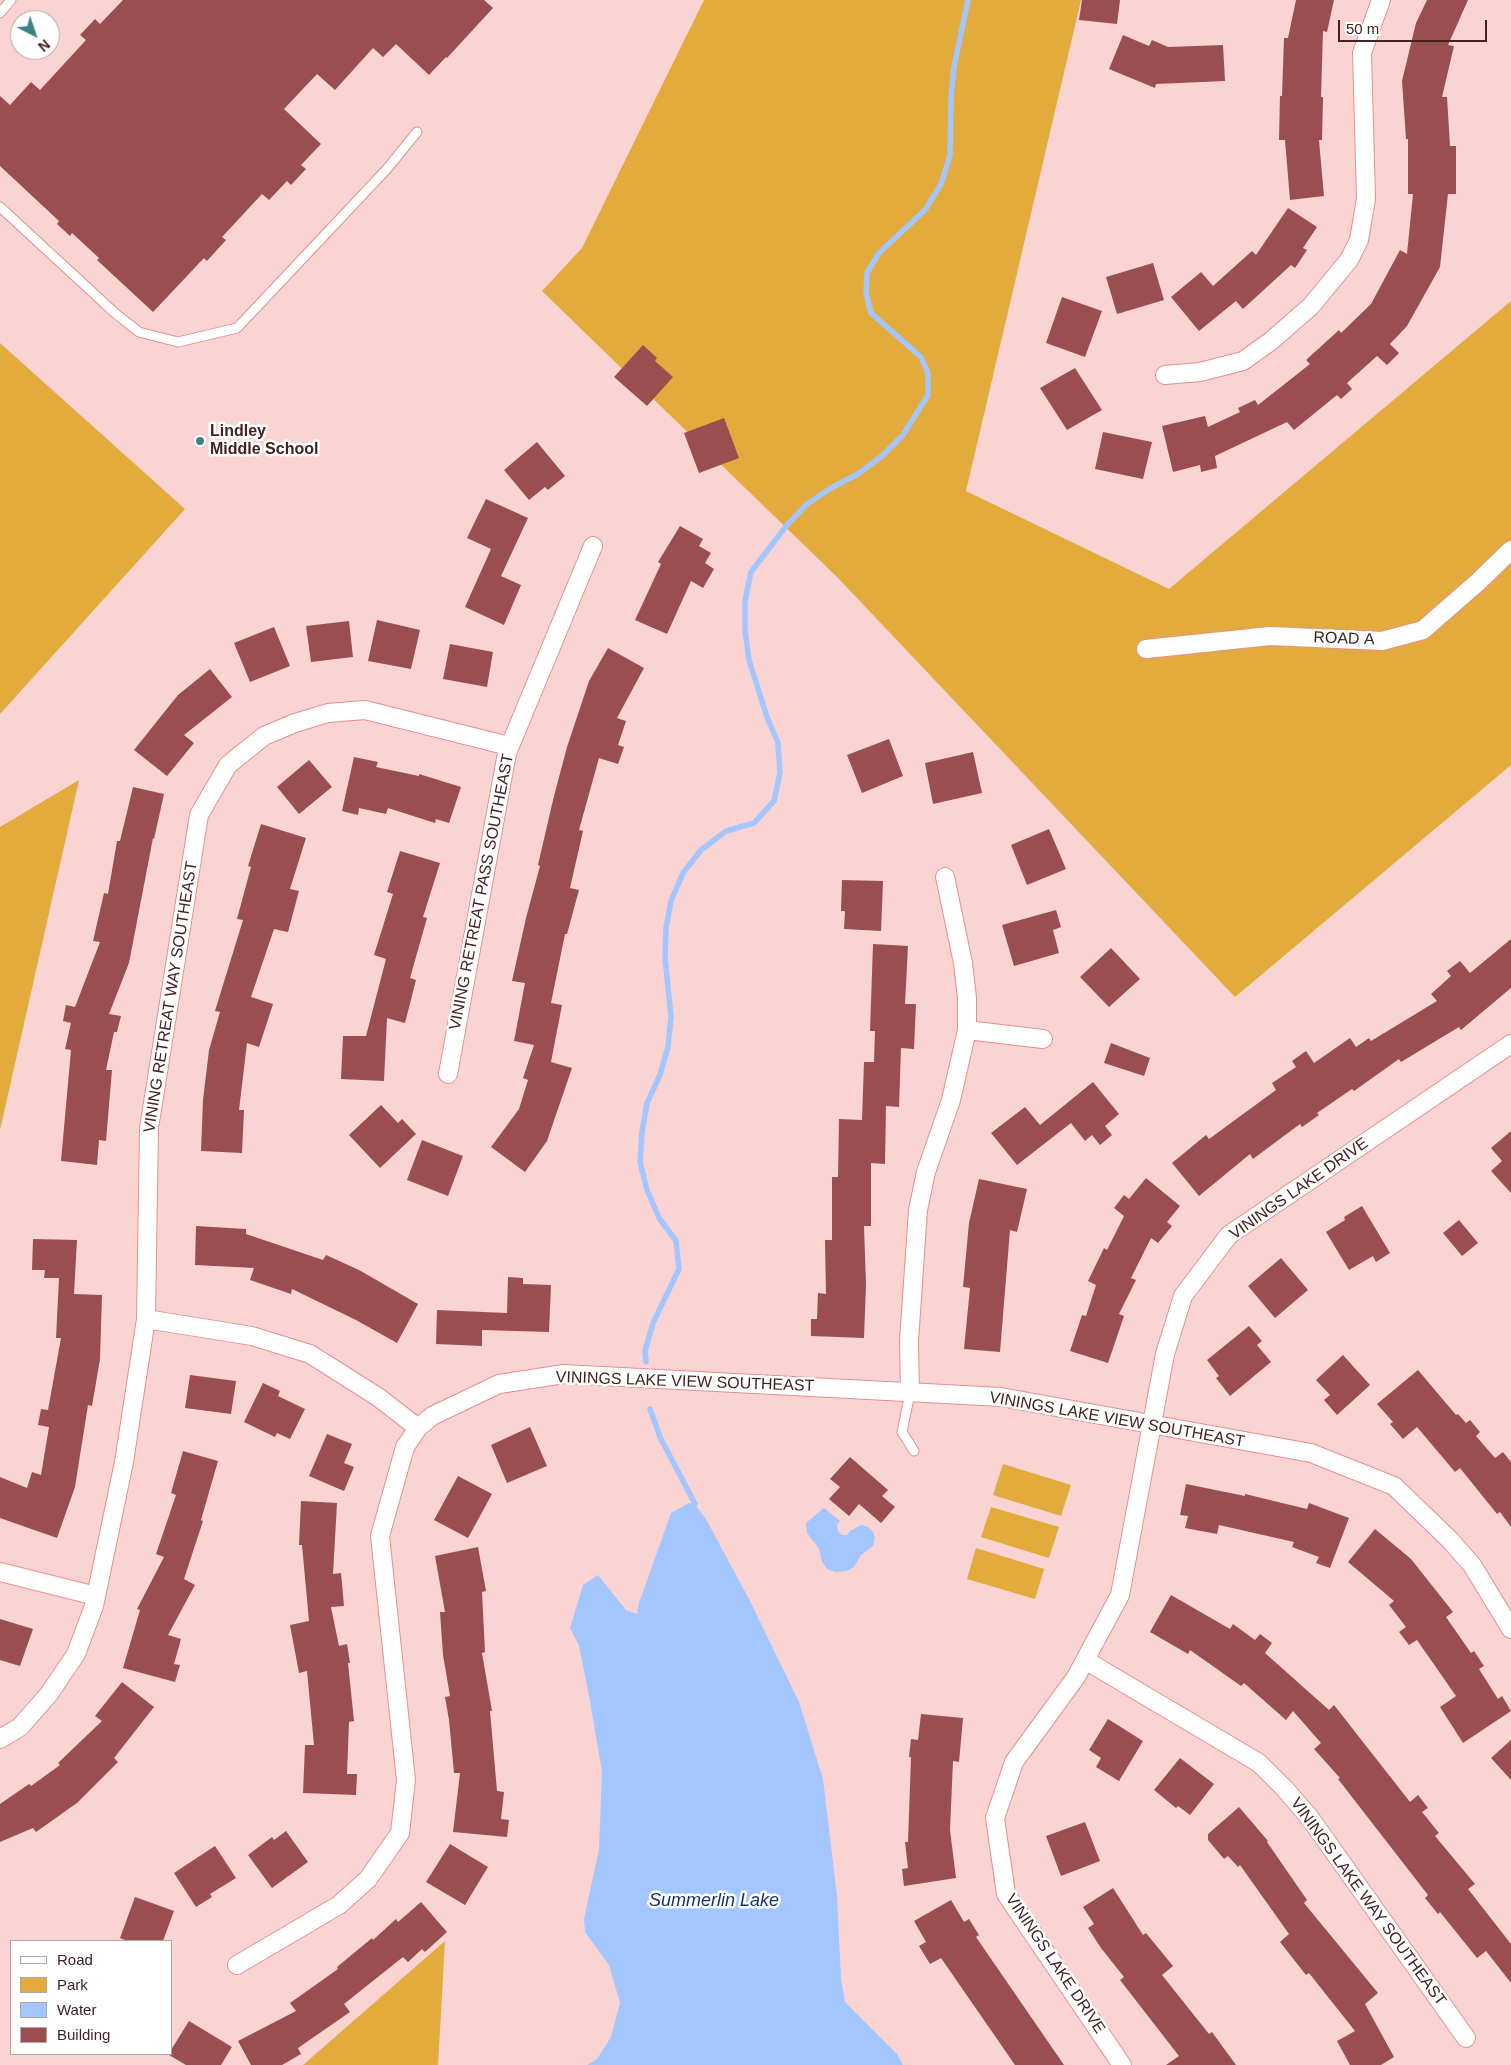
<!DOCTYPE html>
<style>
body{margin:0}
#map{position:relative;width:1511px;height:2065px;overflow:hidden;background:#f9d4d3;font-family:Arial,sans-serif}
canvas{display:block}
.legend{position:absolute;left:10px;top:1940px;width:162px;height:115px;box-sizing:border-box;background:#fff;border:1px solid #b4a6a7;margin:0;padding:6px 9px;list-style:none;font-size:15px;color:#432122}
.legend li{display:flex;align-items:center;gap:10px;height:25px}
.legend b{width:25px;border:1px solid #b4a6a7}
.north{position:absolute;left:10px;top:10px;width:50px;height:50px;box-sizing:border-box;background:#fff;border:1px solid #b4a6a7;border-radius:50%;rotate:139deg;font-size:14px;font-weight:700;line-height:20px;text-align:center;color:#432122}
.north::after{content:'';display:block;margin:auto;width:18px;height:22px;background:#3a8286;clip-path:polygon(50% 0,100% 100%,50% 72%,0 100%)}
.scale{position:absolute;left:1338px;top:20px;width:149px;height:22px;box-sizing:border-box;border:2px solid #432122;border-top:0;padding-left:6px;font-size:15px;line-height:18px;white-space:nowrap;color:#432122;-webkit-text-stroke:4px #fff;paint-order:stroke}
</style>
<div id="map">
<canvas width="1511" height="2065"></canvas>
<ul class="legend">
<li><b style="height:6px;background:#fff"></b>Road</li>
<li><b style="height:14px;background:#e3aa3c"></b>Park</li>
<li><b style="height:14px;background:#a3c6ff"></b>Water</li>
<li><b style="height:14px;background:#9b4e50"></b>Building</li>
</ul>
<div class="north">N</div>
<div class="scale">50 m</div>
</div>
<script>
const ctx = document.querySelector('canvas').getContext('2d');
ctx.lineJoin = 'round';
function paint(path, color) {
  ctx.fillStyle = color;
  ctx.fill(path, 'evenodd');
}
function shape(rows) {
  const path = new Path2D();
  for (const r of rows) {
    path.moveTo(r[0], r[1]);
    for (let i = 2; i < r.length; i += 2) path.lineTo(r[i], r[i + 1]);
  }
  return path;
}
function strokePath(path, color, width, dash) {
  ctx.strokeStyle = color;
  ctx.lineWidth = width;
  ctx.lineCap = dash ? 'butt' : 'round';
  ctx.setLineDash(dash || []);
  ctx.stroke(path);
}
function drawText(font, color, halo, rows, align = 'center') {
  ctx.font = font + ' Arial,sans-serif';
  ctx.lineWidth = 5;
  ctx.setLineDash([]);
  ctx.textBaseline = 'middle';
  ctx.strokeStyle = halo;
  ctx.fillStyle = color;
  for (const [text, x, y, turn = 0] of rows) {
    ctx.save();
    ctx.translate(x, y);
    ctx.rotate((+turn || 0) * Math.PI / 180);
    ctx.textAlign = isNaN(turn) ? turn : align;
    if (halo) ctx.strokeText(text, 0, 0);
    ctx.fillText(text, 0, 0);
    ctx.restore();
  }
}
paint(shape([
 [704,0,1081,0,966,491,1169,589,1511,301,1511,765,1235,997,838,578,542,291,582,248],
 [0,343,185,509,0,714],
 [79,780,0,1130,0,827],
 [1003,1464,1071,1485,1061,1516,993,1495],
 [991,1507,1059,1527,1049,1558,981,1537],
 [976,1548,1044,1569,1035,1599,967,1579],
 [445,1941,438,2065,303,2065]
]), '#e3aa3c');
paint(shape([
 [689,1503,695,1504,707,1521,749,1599,799,1702,823,1779,837,1896,841,1978,845,2002,897,2054,903,2065,587,2065,597,2059,611,2037,620,2003,609,1965,585,1932,584,1919,599,1849,602,1772,590,1701,579,1646,570,1628,583,1585,598,1575,626,1610,637,1614,639,1603,671,1513],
 [824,1508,840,1521,837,1525,838,1531,842,1535,847,1535,850,1531,861,1525,868,1527,873,1532,875,1538,873,1546,861,1555,854,1567,846,1571,836,1572,827,1569,822,1562,819,1549,807,1533,806,1523]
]), '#a3c6ff');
strokePath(shape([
 [646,1362,645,1351,653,1323,679,1269,676,1241,659,1218,647,1190,640,1162,642,1132,647,1103,660,1075,668,1047,671,1017,665,958,666,928,671,901,683,873,701,850,726,831,754,823,774,801,780,773,778,743,767,717,749,660,745,630,745,601,751,572,787,525,807,504,831,488,858,474,882,456,903,435,928,395,928,373,921,357,871,313,866,293,867,273,879,253,925,210,941,184,950,156,951,97,954,67,968,0],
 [650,1409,660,1437,695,1504]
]), '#a3c6ff', 5.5);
paint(shape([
 [123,0,484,0,493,8,447,58,446,57,429,75,396,44,383,57,373,48,335,90,317,74,284,109,321,144,301,165,306,169,291,185,287,181,269,200,262,194,222,237,226,240,207,261,204,258,153,312,97,260,99,258,72,233,70,236,57,224,59,221,0,166,0,96,10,105,31,82,40,90,86,40,80,35,95,19,100,24],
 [1082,0,1120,0,1117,24,1079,20],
 [1296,0,1334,0,1327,32,1323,31,1321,97,1323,97,1322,140,1319,140,1324,196,1290,200,1285,140,1279,140,1280,96,1282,96,1284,38,1288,38],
 [1427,0,1468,0,1448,45,1454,46,1442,97,1447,97,1450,146,1456,146,1456,194,1448,194,1440,267,1407,326,1390,344,1399,353,1387,365,1377,356,1347,383,1352,389,1341,399,1337,395,1294,430,1287,422,1215,456,1217,468,1201,472,1200,465,1173,472,1162,426,1205,416,1208,427,1240,412,1238,408,1255,400,1258,405,1310,364,1306,360,1339,330,1341,333,1371,304,1400,250,1407,254,1413,194,1408,194,1408,139,1406,139,1402,81,1416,23],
 [1123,35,1149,46,1152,40,1168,47,1223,45,1225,81,1156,84,1155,88,1109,69],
 [1288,208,1317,227,1303,248,1307,250,1295,268,1291,265,1243,309,1236,301,1199,331,1171,297,1201,272,1213,286,1252,251,1256,255],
 [1153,263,1164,300,1117,314,1106,277],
 [1062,297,1102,311,1085,357,1046,343],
 [643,345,657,358,655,361,673,377,647,406,614,377],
 [1075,368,1102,410,1067,430,1040,388],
 [724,418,739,458,699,473,684,433],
 [1103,432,1152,442,1143,479,1095,469],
 [537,442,565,476,548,490,545,487,529,500,504,470],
 [486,499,528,518,501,576,521,585,504,625,465,607,491,549,467,538],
 [680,526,703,539,699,546,711,553,705,563,714,569,703,588,691,581,667,634,635,620,661,564,658,562],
 [377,620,420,630,411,669,368,661],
 [349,621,353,657,311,662,306,626],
 [274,627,290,666,250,682,234,643],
 [450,644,493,652,487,687,443,679],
 [608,648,644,668,617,718,626,721,618,745,624,747,618,764,599,758,579,830,583,831,570,888,579,890,567,934,565,934,551,1003,562,1005,551,1062,572,1068,547,1141,525,1172,491,1147,519,1109,528,1080,523,1078,534,1045,514,1041,525,983,512,981,526,918,540,866,538,865,553,800,567,747,589,681],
 [210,669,232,697,184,735,194,743,167,776,134,750,178,695],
 [889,739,903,776,862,793,847,755],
 [973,752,982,793,933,804,925,763],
 [354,757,378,762,376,767,419,776,419,774,461,787,449,823,436,819,435,823,388,808,386,814,359,808,358,815,342,811],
 [309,760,332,787,299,814,277,787],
 [133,787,164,794,154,839,153,838,129,963,109,1014,121,1016,117,1032,114,1032,106,1070,112,1070,106,1141,99,1140,97,1165,61,1161,71,1050,65,1049,71,1023,63,1021,66,1005,75,1007,100,942,93,941,104,893,108,894,117,841,120,841],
 [261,824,306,838,290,889,299,891,288,932,274,929,251,997,273,1004,259,1047,247,1043,239,1110,244,1110,242,1153,201,1151,203,1100,209,1050,220,1012,215,1011,243,920,237,919,251,867,248,866],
 [1049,829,1066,869,1027,885,1011,845],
 [400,851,440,863,423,917,427,918,410,978,416,980,405,1023,387,1018,384,1081,341,1079,343,1036,366,1036,386,959,374,955,393,894,387,892],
 [842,880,883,881,881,931,844,929,845,911,841,911],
 [1056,910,1061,927,1053,930,1059,953,1014,966,1002,925],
 [1511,939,1511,988,1461,1030,1459,1027,1401,1062,1399,1059,1354,1091,1352,1089,1317,1113,1319,1115,1302,1127,1300,1124,1253,1159,1250,1154,1199,1196,1172,1163,1206,1135,1209,1139,1276,1090,1272,1083,1296,1067,1292,1061,1306,1051,1314,1063,1350,1038,1356,1047,1369,1038,1371,1041,1437,1001,1431,994,1451,976,1447,971,1460,961,1470,973],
 [873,944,908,946,905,1004,916,1004,914,1049,901,1048,899,1107,886,1106,885,1164,871,1163,871,1226,864,1226,866,1284,864,1338,811,1336,811,1319,817,1319,818,1293,826,1294,825,1240,832,1240,832,1177,838,1177,839,1119,862,1120,864,1062,874,1062,875,1031,870,1031],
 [1111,948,1140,979,1109,1007,1080,977],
 [1111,1043,1150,1058,1144,1076,1104,1063],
 [1093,1082,1119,1114,1105,1126,1112,1135,1100,1145,1092,1135,1085,1141,1071,1123,1017,1165,991,1133,1025,1107,1040,1125],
 [381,1105,398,1123,402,1119,416,1134,380,1168,349,1135],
 [1511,1131,1511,1193,1491,1171,1502,1161,1491,1148],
 [422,1140,463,1156,448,1196,407,1180],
 [1146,1178,1180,1206,1167,1222,1172,1226,1158,1243,1151,1238,1131,1278,1136,1280,1119,1314,1124,1316,1108,1363,1070,1351,1082,1315,1086,1316,1096,1285,1088,1281,1104,1248,1107,1250,1124,1216,1114,1208,1124,1195,1129,1199],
 [979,1179,1027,1189,1017,1232,1010,1230,1000,1352,964,1349,970,1288,963,1287,969,1223],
 [1362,1206,1390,1253,1376,1262,1373,1256,1349,1270,1326,1232,1345,1220,1344,1217],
 [1459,1220,1478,1243,1462,1256,1443,1233],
 [196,1226,246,1229,246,1234,323,1260,326,1255,359,1270,418,1304,397,1343,356,1320,292,1289,291,1294,250,1280,254,1268,195,1265],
 [33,1239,77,1240,74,1294,102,1295,100,1359,92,1406,88,1405,75,1487,57,1538,0,1518,0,1477,27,1488,32,1472,41,1475,49,1427,38,1425,41,1409,48,1410,61,1338,56,1338,59,1278,44,1278,45,1270,32,1270],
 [1281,1258,1308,1290,1275,1318,1248,1286],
 [508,1277,523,1278,523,1284,551,1285,549,1332,482,1330,482,1346,436,1344,437,1310,507,1313],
 [1249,1326,1262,1341,1257,1345,1271,1362,1230,1396,1216,1378,1219,1376,1207,1360],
 [1343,1355,1370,1385,1337,1415,1324,1400,1330,1395,1316,1380],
 [1418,1370,1456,1415,1458,1414,1466,1423,1470,1420,1480,1432,1476,1436,1495,1458,1503,1452,1511,1462,1511,1527,1500,1512,1497,1514,1460,1468,1455,1472,1417,1427,1403,1439,1390,1424,1393,1422,1377,1404],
 [190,1375,236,1381,231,1414,185,1408],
 [263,1383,280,1391,278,1396,305,1409,290,1439,277,1433,275,1437,244,1422],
 [530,1427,547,1466,507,1483,491,1445],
 [327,1434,352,1444,344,1463,354,1467,344,1491,309,1476],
 [183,1451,218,1461,201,1520,203,1521,184,1579,195,1585,168,1635,181,1639,174,1664,180,1665,175,1682,123,1668,140,1610,137,1609,164,1557,156,1554,176,1495,171,1493],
 [850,1457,888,1490,882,1496,895,1507,881,1523,859,1504,849,1516,829,1499,840,1487,830,1479],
 [458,1476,492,1494,468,1538,434,1520],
 [1186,1484,1245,1496,1245,1494,1307,1509,1309,1503,1349,1518,1330,1568,1316,1563,1319,1557,1292,1547,1294,1542,1219,1525,1217,1534,1185,1528,1188,1516,1180,1515],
 [301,1501,337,1503,333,1574,341,1573,344,1606,331,1607,339,1646,347,1644,350,1663,348,1663,354,1721,349,1722,347,1774,357,1774,356,1795,303,1793,305,1745,314,1745,307,1671,299,1673,290,1625,309,1621,302,1545,299,1545],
 [1375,1529,1411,1559,1453,1612,1446,1617,1471,1653,1474,1651,1484,1666,1479,1669,1498,1699,1502,1696,1511,1711,1463,1743,1440,1707,1456,1696,1417,1640,1409,1645,1399,1632,1406,1627,1389,1605,1394,1601,1348,1562],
 [478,1547,486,1591,482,1592,485,1652,482,1653,492,1711,490,1711,497,1791,504,1792,501,1819,509,1820,507,1837,453,1832,460,1773,454,1773,449,1720,445,1697,450,1696,443,1655,440,1612,445,1612,435,1556],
 [1171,1595,1230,1629,1233,1624,1255,1640,1260,1634,1272,1643,1265,1653,1329,1710,1334,1705,1410,1802,1418,1795,1428,1808,1422,1812,1439,1833,1435,1836,1475,1884,1468,1889,1511,1944,1511,1983,1486,1951,1477,1958,1440,1912,1438,1914,1425,1898,1428,1895,1338,1779,1340,1778,1314,1749,1321,1743,1293,1711,1286,1720,1244,1683,1241,1686,1190,1650,1188,1654,1150,1632],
 [0,1619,33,1629,20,1666,0,1660],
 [122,1682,154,1707,114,1758,118,1762,77,1803,36,1832,33,1828,0,1842,0,1804,29,1784,31,1786,60,1765,58,1763,102,1721,95,1716],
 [921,1714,963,1718,959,1762,953,1761,950,1830,956,1878,904,1886,902,1869,908,1868,905,1842,908,1842,911,1757,909,1757,911,1739,918,1740],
 [1108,1719,1143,1741,1119,1781,1096,1767,1101,1758,1089,1750],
 [1511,1740,1511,1780,1491,1758],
 [1180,1758,1214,1784,1190,1815,1178,1806,1176,1808,1154,1790],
 [1239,1807,1268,1841,1267,1842,1307,1900,1304,1903,1378,1993,1365,2004,1394,2057,1381,2065,1350,2065,1337,2041,1355,2031,1309,1973,1306,1975,1280,1942,1289,1934,1240,1865,1238,1867,1228,1856,1224,1859,1208,1840,1208,1834],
 [1085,1822,1100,1861,1061,1876,1046,1836],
 [286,1831,308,1862,272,1888,248,1855,272,1837,274,1840],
 [450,1844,488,1867,465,1905,426,1882],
 [215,1846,236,1878,210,1894,212,1897,196,1907,174,1873],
 [1113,1888,1143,1935,1146,1933,1173,1966,1162,1975,1209,2034,1212,2032,1236,2065,1166,2065,1179,2056,1120,1980,1124,1977,1101,1948,1088,1928,1094,1924,1083,1907],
 [135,1897,174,1911,163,1941,128,1941,120,1938],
 [951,1900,964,1922,969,1919,979,1935,976,1937,1064,2065,1015,2065,941,1958,930,1964,919,1946,926,1942,914,1921],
 [421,1902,447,1932,425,1952,422,1949,408,1962,403,1957,344,2004,350,2012,298,2048,301,2054,282,2065,251,2065,238,2041,296,2011,290,2003,338,1969,337,1967,372,1938,373,1940,396,1919,398,1922],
 [189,2021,232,2047,221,2065,186,2065,169,2055,171,2054,171,2050]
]), '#9b4e50');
const service = shape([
 [0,13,11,0],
 [0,207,116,314,139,332,178,342,237,328,386,170,417,132],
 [910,1393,902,1432,914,1451]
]);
const minor = shape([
 [1165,375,1200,372,1243,361,1271,341,1311,306,1349,260,1359,240,1366,199,1362,53,1381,0],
 [1146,649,1270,636,1382,641,1423,630,1478,582,1511,550],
 [967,1030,1043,1039],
 [448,1074,507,753,593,546],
 [146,1319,252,1336,310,1354,378,1397,418,1428],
 [910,1393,909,1341,918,1210,926,1172,951,1100,967,1030,967,998,963,963,945,877],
 [0,1572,96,1596],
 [1085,1660,1259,1763,1285,1789,1310,1818,1466,2038],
 [0,1739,20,1727,49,1694,76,1654,94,1606,124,1462,146,1319,149,1128,199,815,228,765,264,736,295,723,328,713,365,710,509,746],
 [237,1965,339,1905,368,1879,400,1833,406,1780,380,1536,405,1447,418,1428,432,1416,499,1384,564,1374,1001,1397,1311,1453,1394,1486,1450,1540,1472,1565,1511,1629],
 [1122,2065,1006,1894,995,1818,1014,1762,1076,1677,1120,1595,1165,1354,1183,1296,1229,1235,1511,1044]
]);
strokePath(service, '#e4908f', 11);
strokePath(minor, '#e4908f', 20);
strokePath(service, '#fff', 9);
strokePath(minor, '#fff', 18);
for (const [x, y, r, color] of [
 [200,441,5,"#3a8286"]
]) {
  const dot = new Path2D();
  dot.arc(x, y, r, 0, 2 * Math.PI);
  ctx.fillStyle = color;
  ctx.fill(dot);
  strokePath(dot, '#fff', 2);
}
drawText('bold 16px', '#432122', '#fff', [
 ["Lindley",210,432],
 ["Middle School",210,450]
], 'left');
drawText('16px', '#432122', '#fff', [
 ["ROAD A",1344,639,2],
 ["VINING RETREAT PASS SOUTHEAST",482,892,-79],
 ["VINING RETREAT WAY SOUTHEAST",171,997,-81],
 ["VININGS LAKE DRIVE",1299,1189,-35],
 ["VININGS LAKE VIEW SOUTHEAST",685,1382,2],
 ["VININGS LAKE VIEW SOUTHEAST",1117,1420,10],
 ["VININGS LAKE WAY SOUTHEAST",1368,1902,54],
 ["VININGS LAKE DRIVE",1055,1964,56]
]);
drawText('italic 18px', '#11346d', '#fff', [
 ["Summerlin Lake",714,1901]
]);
</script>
